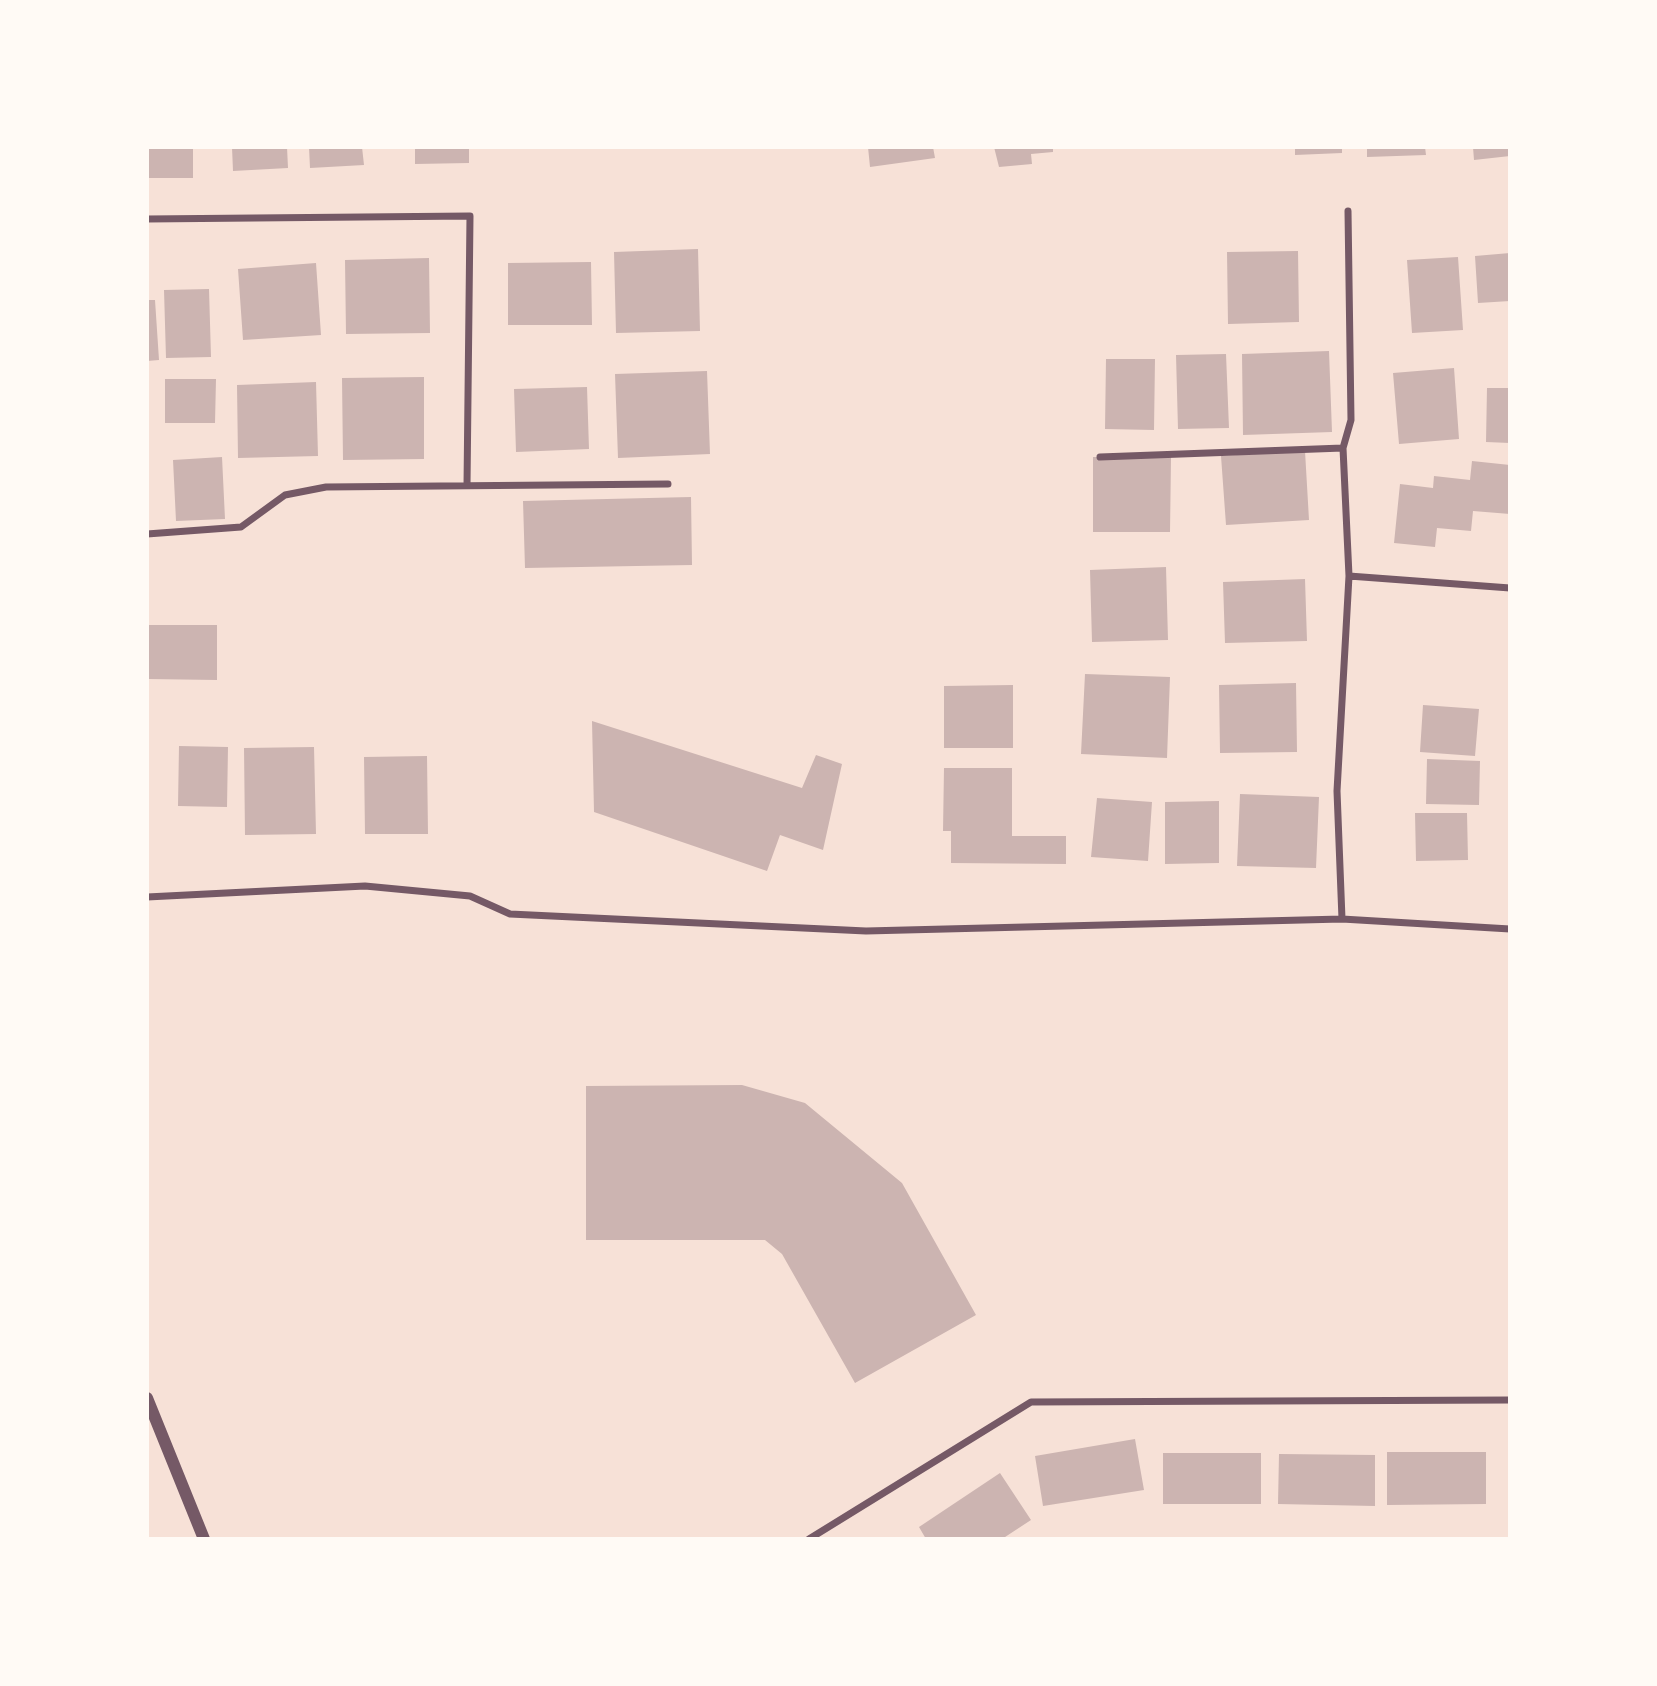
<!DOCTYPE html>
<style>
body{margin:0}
#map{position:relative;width:1657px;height:1686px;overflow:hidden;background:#f7e1d7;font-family:"Sofia Sans Condensed",sans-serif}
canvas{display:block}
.frame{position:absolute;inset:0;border:149px solid #fffaf5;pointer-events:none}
</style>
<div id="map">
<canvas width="1657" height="1686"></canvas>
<div class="frame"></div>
</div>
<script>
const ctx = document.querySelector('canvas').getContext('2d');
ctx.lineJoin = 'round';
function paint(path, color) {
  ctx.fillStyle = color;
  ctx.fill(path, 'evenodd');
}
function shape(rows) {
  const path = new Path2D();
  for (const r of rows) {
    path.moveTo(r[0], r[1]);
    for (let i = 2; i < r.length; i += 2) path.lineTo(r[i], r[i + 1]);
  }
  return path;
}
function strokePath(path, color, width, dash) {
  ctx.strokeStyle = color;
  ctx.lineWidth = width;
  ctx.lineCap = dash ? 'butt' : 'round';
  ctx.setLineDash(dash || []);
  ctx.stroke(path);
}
paint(shape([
 [147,147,193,147,193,178,147,178],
 [232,147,287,147,288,168,233,171],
 [309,147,362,147,364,165,310,168],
 [415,147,469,147,469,163,415,164],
 [868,147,933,147,935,158,870,167],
 [994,147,1053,147,1053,152,1031,154,1032,164,999,167],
 [1295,147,1342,147,1342,153,1295,155],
 [1367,147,1425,147,1426,155,1367,157],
 [1473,147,1510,147,1510,156,1474,160],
 [698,249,700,331,616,333,614,252],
 [1298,251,1299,322,1228,324,1227,252],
 [1510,253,1510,301,1478,303,1475,256],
 [1458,257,1463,330,1412,333,1407,260],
 [429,258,430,333,346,334,345,260],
 [591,262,592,325,508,325,508,263],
 [316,263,321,335,243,340,238,269],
 [209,289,211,357,166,358,164,290],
 [147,300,155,300,159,360,147,361],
 [1329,351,1332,432,1243,435,1242,354],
 [1226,354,1229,428,1178,429,1176,355],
 [1106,359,1155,359,1154,430,1105,429],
 [1454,368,1459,439,1399,444,1393,373],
 [707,371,710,454,618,458,615,374],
 [424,377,424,459,343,460,342,378],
 [165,379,216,379,215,423,165,423],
 [316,382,318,456,238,458,237,385],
 [587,387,589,449,516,452,514,389],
 [1487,388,1510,388,1510,443,1486,442],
 [1305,451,1309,520,1226,525,1221,456],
 [222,457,225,519,176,521,173,460],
 [1093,457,1171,457,1170,532,1093,532],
 [1472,461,1510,465,1510,514,1473,511,1471,531,1437,528,1435,547,1394,543,1400,484,1433,488,1434,476,1470,480],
 [691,497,692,565,525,568,523,501],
 [1166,567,1168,640,1092,642,1090,570],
 [1305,579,1307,641,1225,643,1223,582],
 [148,625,217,625,217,680,148,679],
 [1085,674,1170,677,1167,758,1081,754],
 [1296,683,1297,752,1220,753,1219,685],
 [1013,685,1013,748,944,748,944,686],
 [1423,705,1479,709,1475,756,1420,752],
 [592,721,802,788,816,755,842,764,823,850,780,835,767,871,594,812],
 [179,746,228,747,227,807,178,806],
 [314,747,316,834,245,835,244,748],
 [427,756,428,834,365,834,364,757],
 [1427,759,1480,761,1479,805,1426,804],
 [944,768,1012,768,1012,836,1066,836,1066,864,951,863,951,831,943,831],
 [1240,794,1319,797,1316,868,1237,866],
 [1097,798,1152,802,1148,861,1091,857],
 [1219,801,1219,863,1165,864,1165,802],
 [1415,813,1467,813,1468,860,1416,861],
 [742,1085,805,1103,902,1183,976,1315,855,1383,782,1254,765,1240,586,1240,586,1086],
 [1135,1439,1144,1490,1043,1506,1035,1456],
 [1387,1452,1486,1452,1486,1504,1387,1505],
 [1163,1453,1261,1453,1261,1504,1163,1504],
 [1279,1454,1375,1455,1375,1506,1278,1504],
 [1000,1473,1031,1520,1002,1539,926,1539,919,1527]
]), '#ccb4b1');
strokePath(shape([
 [147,219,470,216,467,485],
 [1100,457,1343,448],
 [147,534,241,527,285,495,326,487,668,484],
 [1349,576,1510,588],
 [147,897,365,886,470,896,510,914,866,931,1342,919,1510,929],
 [1342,919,1337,791,1349,576,1343,448,1351,420,1348,211],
 [809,1539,1031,1402,1510,1400]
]), '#755966', 7);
strokePath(shape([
 [147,1398,204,1539]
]), '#755966', 12);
</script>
